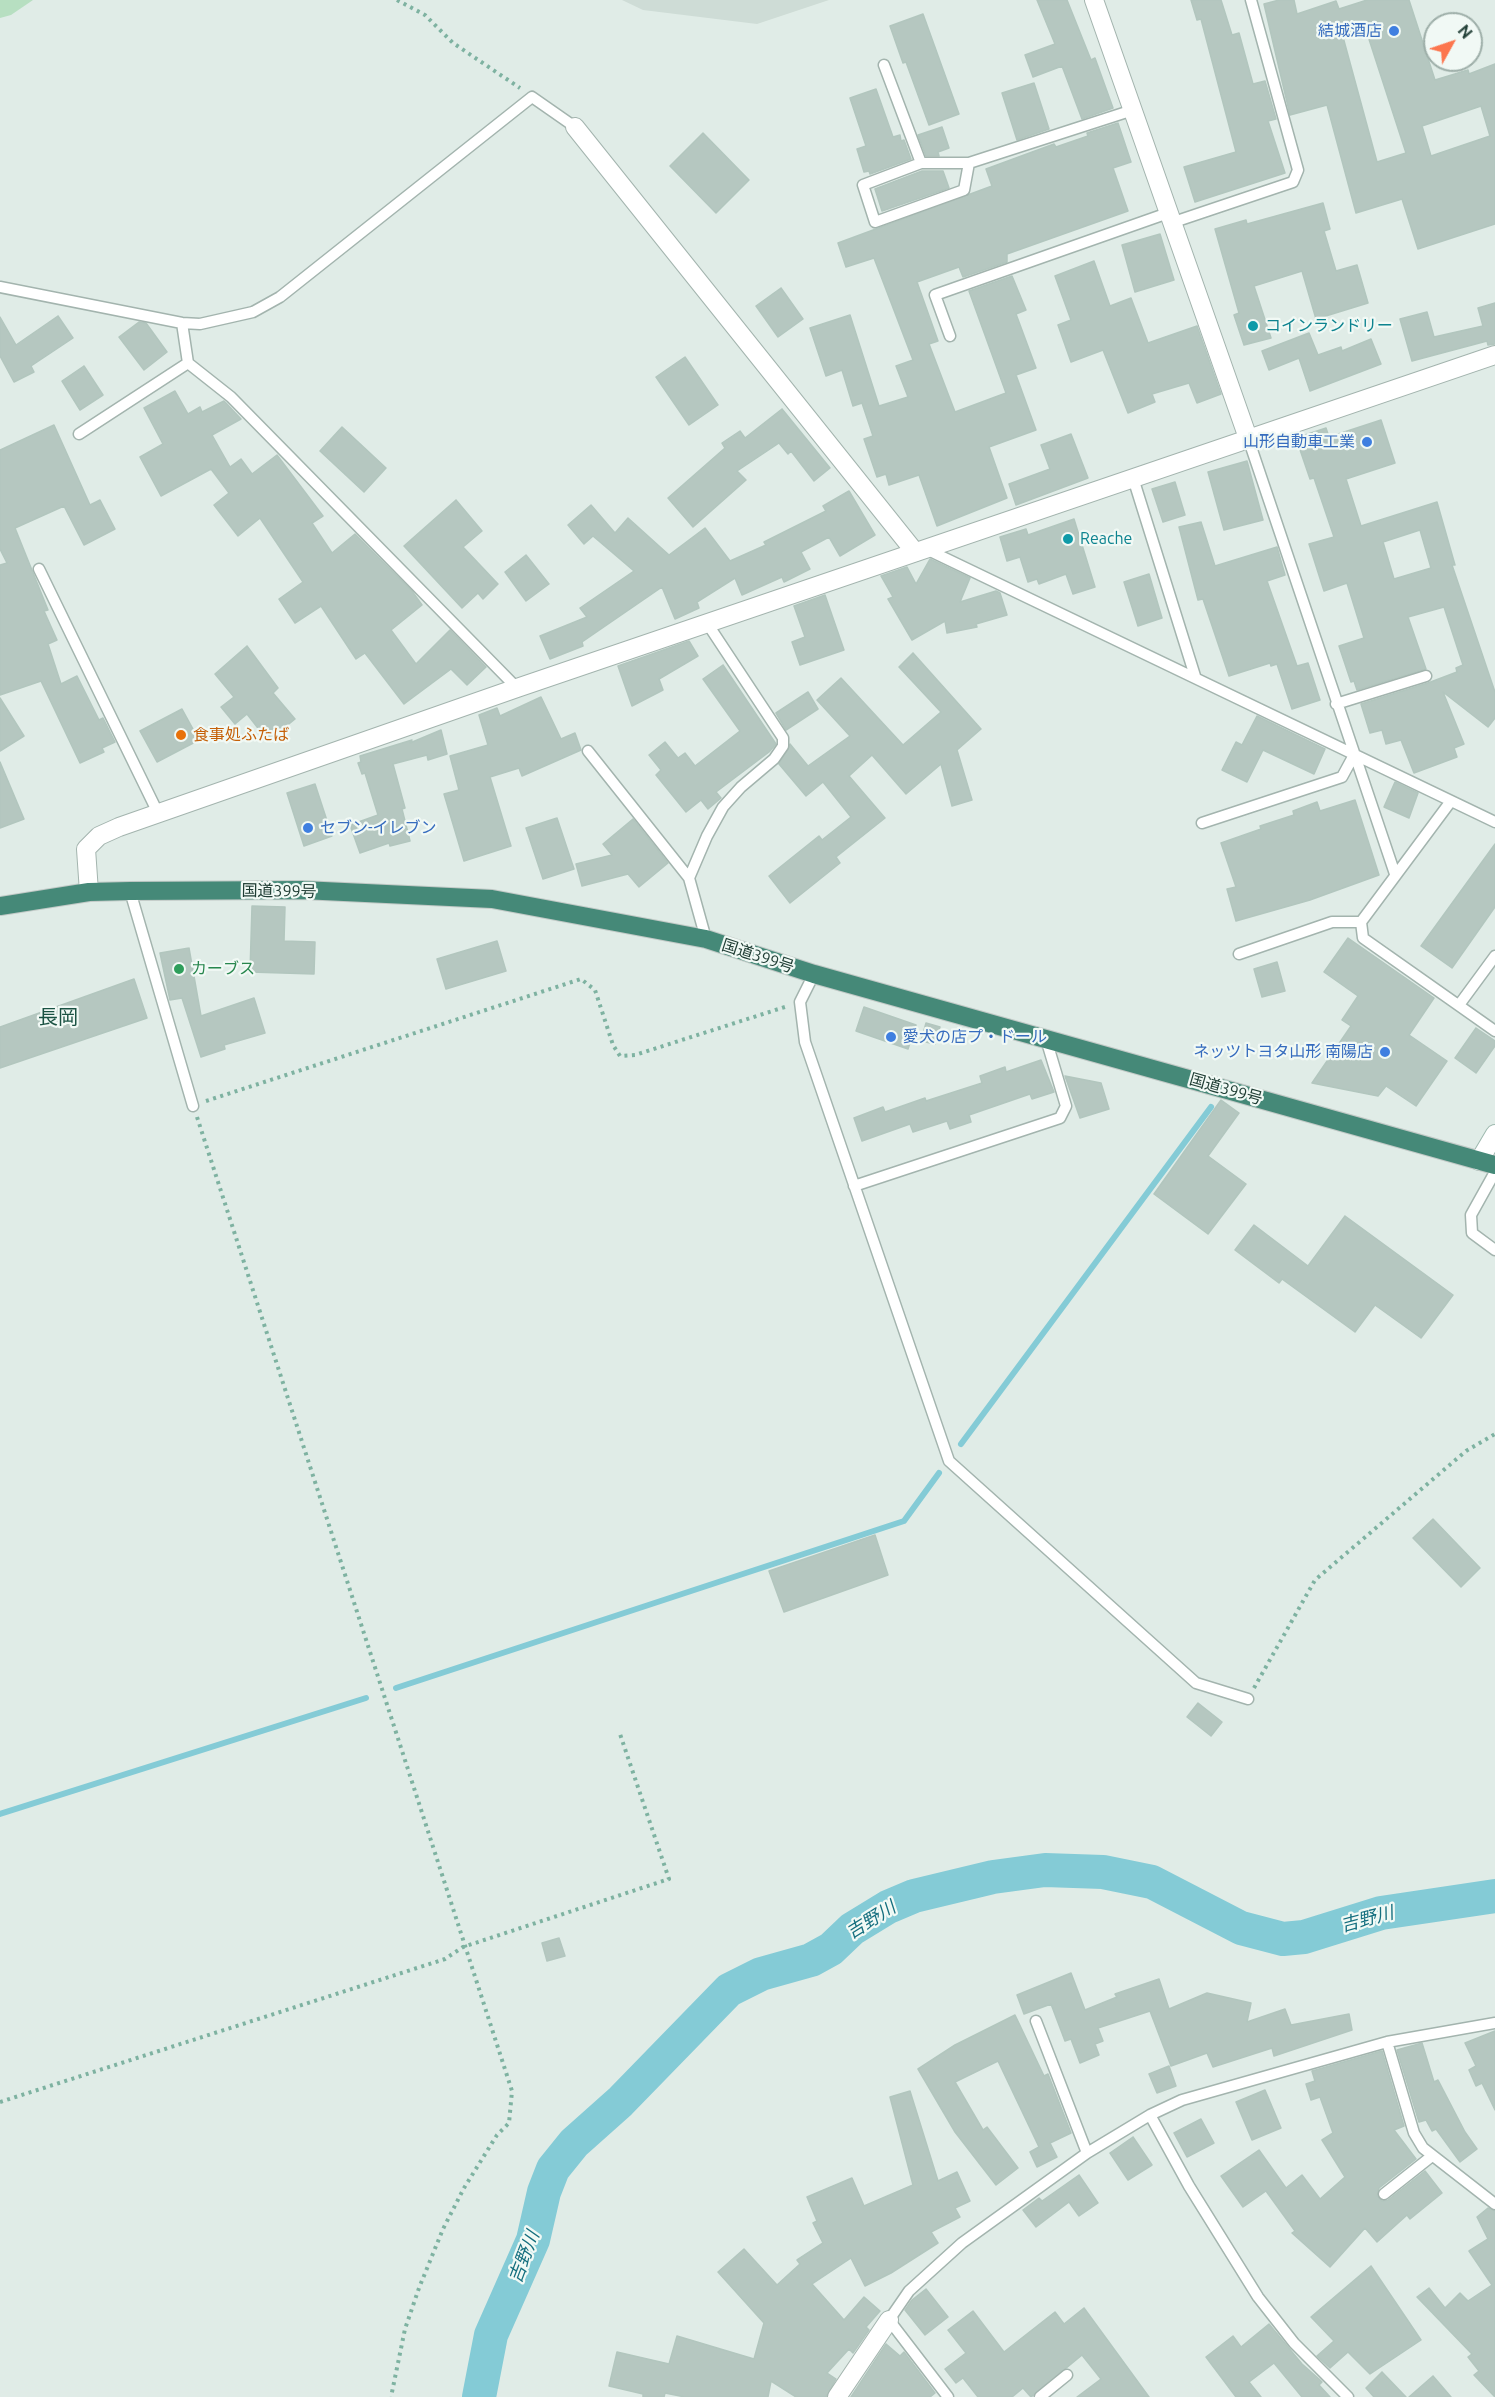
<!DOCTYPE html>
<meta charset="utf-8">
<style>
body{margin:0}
#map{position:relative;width:1495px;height:2397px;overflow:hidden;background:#e0ece7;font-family:Ubuntu,sans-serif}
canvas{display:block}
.north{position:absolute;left:1423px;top:12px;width:60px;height:60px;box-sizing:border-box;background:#f1f9f5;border:2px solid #9daea8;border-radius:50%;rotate:50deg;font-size:16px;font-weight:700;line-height:24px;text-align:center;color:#203e35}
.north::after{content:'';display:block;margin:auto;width:21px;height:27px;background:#fc764e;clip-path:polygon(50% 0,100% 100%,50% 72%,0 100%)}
</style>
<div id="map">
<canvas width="1495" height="2397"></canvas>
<div class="north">N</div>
</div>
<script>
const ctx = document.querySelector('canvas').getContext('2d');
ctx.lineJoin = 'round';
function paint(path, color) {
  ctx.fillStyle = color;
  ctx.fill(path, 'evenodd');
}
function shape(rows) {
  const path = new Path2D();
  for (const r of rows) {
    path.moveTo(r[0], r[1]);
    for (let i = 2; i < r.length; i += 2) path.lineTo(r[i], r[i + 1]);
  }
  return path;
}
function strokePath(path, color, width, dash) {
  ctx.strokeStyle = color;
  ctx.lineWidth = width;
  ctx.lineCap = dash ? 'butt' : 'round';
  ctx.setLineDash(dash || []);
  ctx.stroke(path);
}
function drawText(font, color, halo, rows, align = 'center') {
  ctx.font = font + ' Ubuntu,"Noto Sans JP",sans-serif';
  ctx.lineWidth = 4.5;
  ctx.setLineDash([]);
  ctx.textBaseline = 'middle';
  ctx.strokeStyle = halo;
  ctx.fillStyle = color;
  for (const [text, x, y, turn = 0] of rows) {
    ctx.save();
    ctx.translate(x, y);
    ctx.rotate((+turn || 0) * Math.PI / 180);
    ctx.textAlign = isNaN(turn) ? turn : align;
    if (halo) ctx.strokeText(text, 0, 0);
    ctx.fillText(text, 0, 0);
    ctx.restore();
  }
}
paint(shape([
 [622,0,829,0,757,24,643,10]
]), '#cedcd6');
paint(shape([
 [0,0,33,0,11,15,0,18]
]), '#b7dfc1');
strokePath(shape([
 [961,1444,1211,1107],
 [396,1688,904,1521,939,1473],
 [0,1814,366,1698]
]), '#84cbd6', 6);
strokePath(shape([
 [479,2397,491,2335,533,2240,544,2192,553,2169,574,2143,620,2102,729,1990,761,1974,811,1960,831,1949,852,1929,888,1907,914,1896,993,1877,1045,1870,1103,1872,1152,1882,1241,1928,1283,1939,1304,1937,1381,1913,1495,1896]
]), '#84cbd6', 34);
const building = shape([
 [1037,0,1067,0,1091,60,1095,58,1113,108,1082,119,1062,66,1033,77,1025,55,1055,44,1037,0],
 [1191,0,1221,0,1232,35,1239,33,1253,84,1265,81,1276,119,1268,121,1285,173,1195,202,1184,167,1236,152,1201,19,1197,20,1191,0],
 [1279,0,1294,0,1297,14,1336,1,1339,9,1367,0,1409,0,1435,80,1468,70,1469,74,1495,64,1495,224,1418,249,1402,199,1356,213,1327,105,1290,115,1264,4,1279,0],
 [1366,30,1406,153,1377,162,1343,37,1366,30],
 [1481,106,1490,136,1431,156,1422,126,1481,106],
 [923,14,959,114,929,125,906,62,903,63,890,26,923,14],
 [1034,83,1049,129,1017,140,1002,93,1034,83],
 [876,89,893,137,900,135,901,141,904,140,911,159,870,174,869,171,864,172,857,149,866,146,850,98,876,89],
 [1118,123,1131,162,1113,168,1128,211,1007,254,1007,262,963,277,959,267,917,282,938,341,929,344,955,412,1006,393,969,291,1012,276,1026,310,1016,314,1036,368,1016,375,1036,430,989,447,1007,498,937,526,919,475,889,485,886,474,877,477,864,439,873,436,862,403,853,406,842,370,826,376,810,328,850,315,879,406,908,397,896,366,913,360,874,258,846,267,838,243,992,186,986,169,1054,144,1056,147,1088,136,1087,133,1118,123],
 [942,127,949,148,938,152,939,156,926,156,918,135,942,127],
 [703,133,749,180,716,213,670,166,703,133],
 [922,171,943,171,949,188,882,211,875,189,922,171],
 [1323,203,1330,229,1324,231,1336,271,1357,265,1368,303,1316,319,1302,271,1254,286,1271,338,1244,345,1234,315,1239,313,1215,229,1246,220,1247,224,1323,203],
 [1160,234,1174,280,1135,292,1122,245,1160,234],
 [1094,261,1110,306,1131,298,1148,343,1197,326,1221,394,1197,403,1189,383,1152,394,1155,402,1128,413,1103,350,1071,362,1058,325,1071,320,1055,276,1094,261],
 [781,288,803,319,778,337,756,306,781,288],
 [1495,303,1495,344,1488,345,1487,341,1412,361,1400,319,1427,312,1434,337,1483,326,1478,308,1495,303],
 [58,316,73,338,31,366,34,372,14,382,0,356,0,317,16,345,58,316],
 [139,322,146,323,167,352,144,370,119,337,139,322],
 [1309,333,1318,355,1341,347,1342,351,1371,339,1381,364,1310,391,1299,358,1269,370,1262,351,1309,333],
 [685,357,718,405,689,425,656,377,685,357],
 [84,366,103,395,80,410,62,381,84,366],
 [175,391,188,414,200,407,202,412,224,401,226,403,241,419,212,435,230,467,241,459,252,474,277,455,323,516,312,523,332,553,355,534,412,591,422,605,391,630,416,664,450,630,486,667,467,685,451,669,404,704,365,653,356,659,321,606,295,623,279,599,303,582,260,518,238,536,214,505,229,493,211,469,161,496,140,457,163,444,144,408,175,391],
 [782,409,830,468,814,481,791,451,788,454,779,443,737,471,746,480,693,527,668,498,725,448,722,443,740,431,745,438,782,409],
 [1381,420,1395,463,1346,479,1361,526,1437,502,1455,565,1452,565,1495,692,1495,718,1488,727,1443,692,1464,744,1454,748,1457,757,1414,773,1401,740,1386,744,1382,730,1370,733,1361,704,1428,683,1457,672,1456,668,1463,665,1444,607,1408,617,1426,669,1357,690,1354,681,1351,682,1339,646,1364,638,1347,583,1324,591,1309,544,1334,537,1314,478,1310,479,1296,438,1326,428,1329,437,1381,420],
 [1420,530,1431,568,1394,579,1383,542,1420,530],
 [54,425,90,505,100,500,115,529,84,545,64,506,15,528,48,610,44,611,57,640,48,644,61,684,77,676,99,720,103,718,115,742,102,748,104,752,80,763,41,681,0,695,0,565,7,563,0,549,0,450,54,425],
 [342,427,386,468,364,492,320,451,342,427],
 [1071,434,1088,478,1016,505,1009,484,1050,469,1041,445,1071,434],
 [1247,461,1263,520,1224,530,1208,472,1247,461],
 [1175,482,1185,515,1163,522,1152,489,1175,482],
 [849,491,875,535,840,556,829,537,801,552,810,569,784,582,782,577,742,595,735,578,697,602,699,608,675,619,662,587,582,642,583,646,550,659,540,636,587,617,580,608,634,571,593,536,584,544,568,525,591,505,615,533,628,518,669,555,705,528,730,561,766,545,764,542,826,511,823,506,849,491],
 [456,500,482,531,463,547,498,584,483,599,478,593,462,608,404,546,456,500],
 [1074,519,1095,587,1073,594,1066,574,1039,584,1037,579,1028,582,1020,557,1007,561,1000,537,1026,529,1028,535,1074,519],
 [1201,522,1215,566,1277,547,1285,575,1267,581,1297,666,1308,663,1320,700,1292,709,1277,664,1271,666,1270,663,1229,676,1203,599,1198,600,1179,527,1201,522],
 [526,555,549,584,526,601,505,572,526,555],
 [930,559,970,578,960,602,996,591,1000,593,1007,615,976,624,977,627,947,633,945,621,912,640,888,599,893,597,881,576,907,567,916,584,930,559],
 [1149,574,1162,618,1138,626,1124,582,1149,574],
 [825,595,844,650,800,665,792,642,805,637,794,606,825,595],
 [689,641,698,656,659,679,663,690,632,706,618,666,689,641],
 [247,646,278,688,273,693,295,719,268,741,247,714,235,724,221,707,234,697,215,674,247,646],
 [913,653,981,729,957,750,972,800,952,806,941,764,906,794,872,755,849,776,885,818,836,857,840,863,790,903,769,876,819,836,822,840,851,817,823,782,806,796,779,764,790,744,808,766,850,736,817,700,841,678,903,745,941,712,899,667,913,653],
 [723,665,776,744,769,752,716,792,721,798,708,809,701,800,686,812,656,775,661,770,649,755,665,742,678,758,685,753,695,766,740,731,703,679,723,665],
 [808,692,818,709,786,730,776,713,808,692],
 [541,697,561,739,575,733,581,750,522,776,519,768,490,777,511,846,464,861,444,794,459,790,450,756,488,745,479,715,497,708,500,716,541,697],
 [0,698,24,736,0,751,0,698],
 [182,709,199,740,157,762,140,731,182,709],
 [1257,716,1325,749,1314,774,1263,750,1247,782,1222,770,1236,742,1242,745,1257,716],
 [441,730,447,754,428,760,427,755,393,764,405,808,402,809,410,841,390,846,389,843,360,853,350,825,378,815,365,773,362,774,358,763,361,762,360,756,412,740,410,743,441,730],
 [0,762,24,819,0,828,0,762],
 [1395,782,1418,793,1409,818,1384,807,1395,782],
 [315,784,332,836,304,846,287,793,315,784],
 [1355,800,1379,875,1310,900,1236,921,1227,889,1236,887,1221,843,1261,829,1260,826,1294,815,1293,811,1317,802,1320,811,1355,800],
 [557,818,574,869,543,879,526,828,557,818],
 [633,819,668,863,639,887,628,874,582,886,576,864,612,855,603,844,633,819],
 [1495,844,1495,907,1452,968,1421,946,1495,844],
 [252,906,285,907,284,941,315,942,314,974,250,972,252,906],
 [1348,938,1434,998,1409,1035,1447,1061,1416,1106,1386,1086,1378,1096,1312,1083,1351,1026,1342,1020,1358,996,1324,972,1348,938],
 [497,941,506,971,446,989,437,959,497,941],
 [189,948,201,1016,254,998,265,1033,224,1045,225,1049,201,1057,182,998,170,1000,160,953,189,948],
 [1277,962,1285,991,1262,997,1254,969,1277,962],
 [134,979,147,1018,0,1068,0,1027,134,979],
 [864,1007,916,1025,908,1049,856,1031,864,1007],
 [926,1023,940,1027,935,1044,921,1041,926,1023],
 [1476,1028,1495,1041,1495,1046,1476,1073,1455,1058,1476,1028],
 [1041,1060,1054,1092,1032,1099,1030,1094,969,1115,971,1122,950,1129,947,1121,913,1132,910,1124,862,1141,854,1118,883,1107,885,1112,925,1098,926,1101,982,1083,980,1076,1005,1067,1006,1072,1041,1060],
 [1065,1076,1101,1083,1109,1109,1080,1118,1065,1076],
 [1221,1100,1239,1113,1208,1156,1246,1184,1208,1234,1154,1194,1221,1100],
 [1345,1216,1453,1295,1421,1338,1375,1305,1355,1332,1282,1279,1279,1283,1235,1250,1254,1225,1308,1266,1345,1216],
 [1433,1519,1480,1568,1461,1587,1413,1538,1433,1519],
 [875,1535,888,1575,784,1612,769,1571,875,1535],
 [1198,1703,1222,1722,1211,1736,1187,1717,1198,1703],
 [559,1938,565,1956,547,1961,542,1943,559,1938],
 [1071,1973,1085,2010,1117,1997,1115,1994,1159,1979,1169,2009,1207,1993,1251,2003,1247,2022,1285,2009,1291,2025,1349,2014,1352,2030,1274,2056,1272,2048,1213,2067,1207,2053,1171,2066,1150,2011,1098,2028,1103,2041,1095,2044,1099,2055,1080,2063,1071,2039,1065,2041,1051,2004,1024,2014,1017,1995,1071,1973],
 [1015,2015,1044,2076,1048,2074,1071,2133,1050,2143,1057,2157,1037,2167,1030,2152,1039,2147,998,2061,955,2082,983,2130,987,2127,1018,2168,996,2185,955,2132,918,2069,955,2045,1015,2015],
 [1495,2031,1495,2110,1482,2083,1476,2086,1469,2070,1476,2066,1465,2043,1495,2031],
 [1422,2043,1434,2082,1438,2080,1465,2132,1477,2149,1460,2162,1436,2129,1432,2131,1426,2120,1419,2122,1397,2050,1422,2043],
 [1382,2051,1404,2126,1394,2130,1416,2159,1379,2188,1377,2196,1382,2201,1388,2200,1425,2171,1442,2193,1410,2219,1407,2215,1377,2242,1365,2228,1330,2267,1292,2233,1295,2231,1266,2191,1243,2207,1221,2176,1259,2150,1286,2188,1302,2175,1320,2199,1345,2177,1322,2140,1333,2133,1320,2097,1311,2100,1306,2084,1315,2081,1312,2071,1382,2051],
 [1169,2066,1176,2086,1157,2093,1149,2074,1169,2066],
 [1265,2090,1281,2128,1252,2140,1236,2102,1265,2090],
 [910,2091,938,2181,957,2172,970,2201,955,2208,960,2217,931,2232,938,2243,891,2273,865,2286,851,2258,812,2284,844,2320,864,2297,880,2311,866,2327,869,2330,853,2353,849,2349,827,2373,836,2379,826,2397,796,2397,771,2381,768,2397,685,2397,665,2393,664,2397,643,2397,643,2394,609,2386,617,2352,669,2364,677,2336,754,2359,764,2323,718,2272,744,2249,777,2285,800,2264,797,2260,823,2243,813,2223,817,2221,807,2197,852,2178,864,2206,913,2185,890,2097,910,2091],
 [1201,2119,1214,2143,1187,2157,1174,2133,1201,2119],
 [1133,2137,1152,2165,1128,2180,1110,2153,1133,2137],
 [1079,2175,1098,2203,1079,2216,1069,2202,1036,2227,1023,2210,1039,2198,1042,2201,1079,2175],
 [1488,2208,1495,2211,1495,2397,1474,2375,1479,2371,1468,2357,1472,2354,1417,2297,1429,2288,1445,2308,1460,2293,1468,2301,1492,2285,1469,2251,1488,2239,1477,2217,1488,2208],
 [1371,2266,1421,2340,1370,2374,1348,2352,1330,2368,1317,2356,1334,2341,1311,2317,1371,2266],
 [926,2289,948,2317,925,2335,905,2310,912,2300,926,2289],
 [1084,2308,1149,2397,1077,2397,1101,2379,1082,2355,1031,2397,1023,2388,1012,2397,978,2397,963,2378,956,2383,945,2369,966,2353,948,2330,973,2311,1004,2352,1055,2312,1064,2324,1084,2308],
 [1269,2324,1302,2364,1319,2379,1322,2382,1319,2385,1330,2397,1302,2397,1274,2363,1249,2382,1261,2397,1236,2397,1206,2357,1233,2336,1241,2347,1269,2324],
 [886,2344,900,2356,904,2352,935,2393,930,2397,851,2397,886,2344],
 [1382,2372,1406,2397,1374,2397,1366,2388,1382,2372],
 [1433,2376,1451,2397,1409,2397,1433,2376]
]);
paint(building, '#b5c7c0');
strokePath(building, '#b2c6be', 1.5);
const service = shape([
 [884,65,921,163],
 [969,163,964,190,875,222,863,185,921,163,969,163,1133,110],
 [1171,223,1293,182,1298,170,1251,0],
 [0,287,182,323,200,324,253,312,280,297,532,97,575,127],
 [182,323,188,363,231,397,517,688],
 [950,336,935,295,1168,213],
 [79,434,188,363],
 [1248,438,1395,874],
 [1133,478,1195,676],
 [926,549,1495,822],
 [39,569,158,813],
 [1336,704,1426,676],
 [588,751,689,878,706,939],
 [1451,801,1361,922,1363,938,1495,1031],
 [1202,823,1342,777,1354,755],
 [689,878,707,836,723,807,741,787,774,759,783,746,783,738,707,623],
 [130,891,193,1106],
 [1239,954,1332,922,1361,922],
 [814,974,800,1002,805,1042,949,1461,1196,1683,1248,1699],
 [1459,1005,1495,956],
 [1495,1172,1471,1215,1472,1233,1495,1250],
 [854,1186,1060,1118,1066,1106,1046,1039],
 [1036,2021,1087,2153],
 [1387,2042,1414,2133,1423,2148,1495,2204],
 [1150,2115,1189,2186,1258,2297,1294,2343,1348,2397],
 [1384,2194,1432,2156],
 [948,2397,889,2320,909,2291,962,2243,1087,2153,1150,2115,1182,2100,1387,2042,1495,2023],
 [1040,2397,1067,2375]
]);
const minor = shape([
 [1094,0,1248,438],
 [575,127,915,552],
 [837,2397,889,2320]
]);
const tertiary = shape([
 [89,892,86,849,99,836,119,827,517,688,1495,355]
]);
const secondary = shape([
 [1479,1161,1495,1134]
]);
const trunk = shape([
 [0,906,89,892,130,891,302,890,492,899,706,939,814,974,1495,1165]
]);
strokePath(service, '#a3b4ae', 13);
strokePath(minor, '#a3b4ae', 20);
strokePath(tertiary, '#a3b4ae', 20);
strokePath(secondary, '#9eb9af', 20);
strokePath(trunk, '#c1c9c6', 20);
strokePath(shape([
 [397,0,425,15,453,43,520,88],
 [206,1101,581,979,595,990,613,1045,620,1056,635,1055,788,1006],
 [197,1117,512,2091,509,2123,497,2135,464,2188,443,2229,419,2288,405,2329,391,2397],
 [1254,1688,1315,1580,1466,1451,1495,1434],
 [0,2102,445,1959,463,1947,669,1879,620,1734]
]), '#7eb2a1', 4, [3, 4.5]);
strokePath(service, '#fff', 10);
strokePath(minor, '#fff', 18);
strokePath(tertiary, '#fff', 18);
strokePath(secondary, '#fff', 18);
strokePath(trunk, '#458978', 18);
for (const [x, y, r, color] of [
 [1394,31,6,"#3f7fe0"],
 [1253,326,6,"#0f9aa8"],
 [1367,442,6,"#3f7fe0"],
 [1068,539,6,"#0f9aa8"],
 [181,735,6,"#e8710a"],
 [308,828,6,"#3f7fe0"],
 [179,969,6,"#2e9e5b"],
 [891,1037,6,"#3f7fe0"],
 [1385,1052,6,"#3f7fe0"]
]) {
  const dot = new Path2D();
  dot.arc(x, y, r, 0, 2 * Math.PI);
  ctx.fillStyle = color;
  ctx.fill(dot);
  strokePath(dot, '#f1f9f5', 2);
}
drawText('16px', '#366cbe', '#f1f9f5', [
 ["結城酒店",1382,31],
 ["山形自動車工業",1355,442],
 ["セブン-イレブン",320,828,"left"],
 ["愛犬の店プ・ドール",903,1037,"left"],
 ["ネッツトヨタ山形 南陽店",1373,1052]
], 'right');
drawText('16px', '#0d838f', '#f1f9f5', [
 ["コインランドリー",1265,326],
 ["Reache",1080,539]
], 'left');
drawText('16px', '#c56008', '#f1f9f5', [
 ["食事処ふたば",193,735]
], 'left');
drawText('16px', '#203e35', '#f1f9f5', [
 ["国道399号",279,891,1],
 ["国道399号",758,956,18],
 ["国道399号",1226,1089,16]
]);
drawText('16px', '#27864d', '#f1f9f5', [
 ["カーブス",191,969]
], 'left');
drawText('italic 18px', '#156f7f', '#f1f9f5', [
 ["吉野川",1367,1919,-15],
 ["吉野川",871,1920,-32],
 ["吉野川",524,2257,-69]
]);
drawText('20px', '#1a5243', '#f1f9f5', [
 ["長岡",58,1017]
]);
</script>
